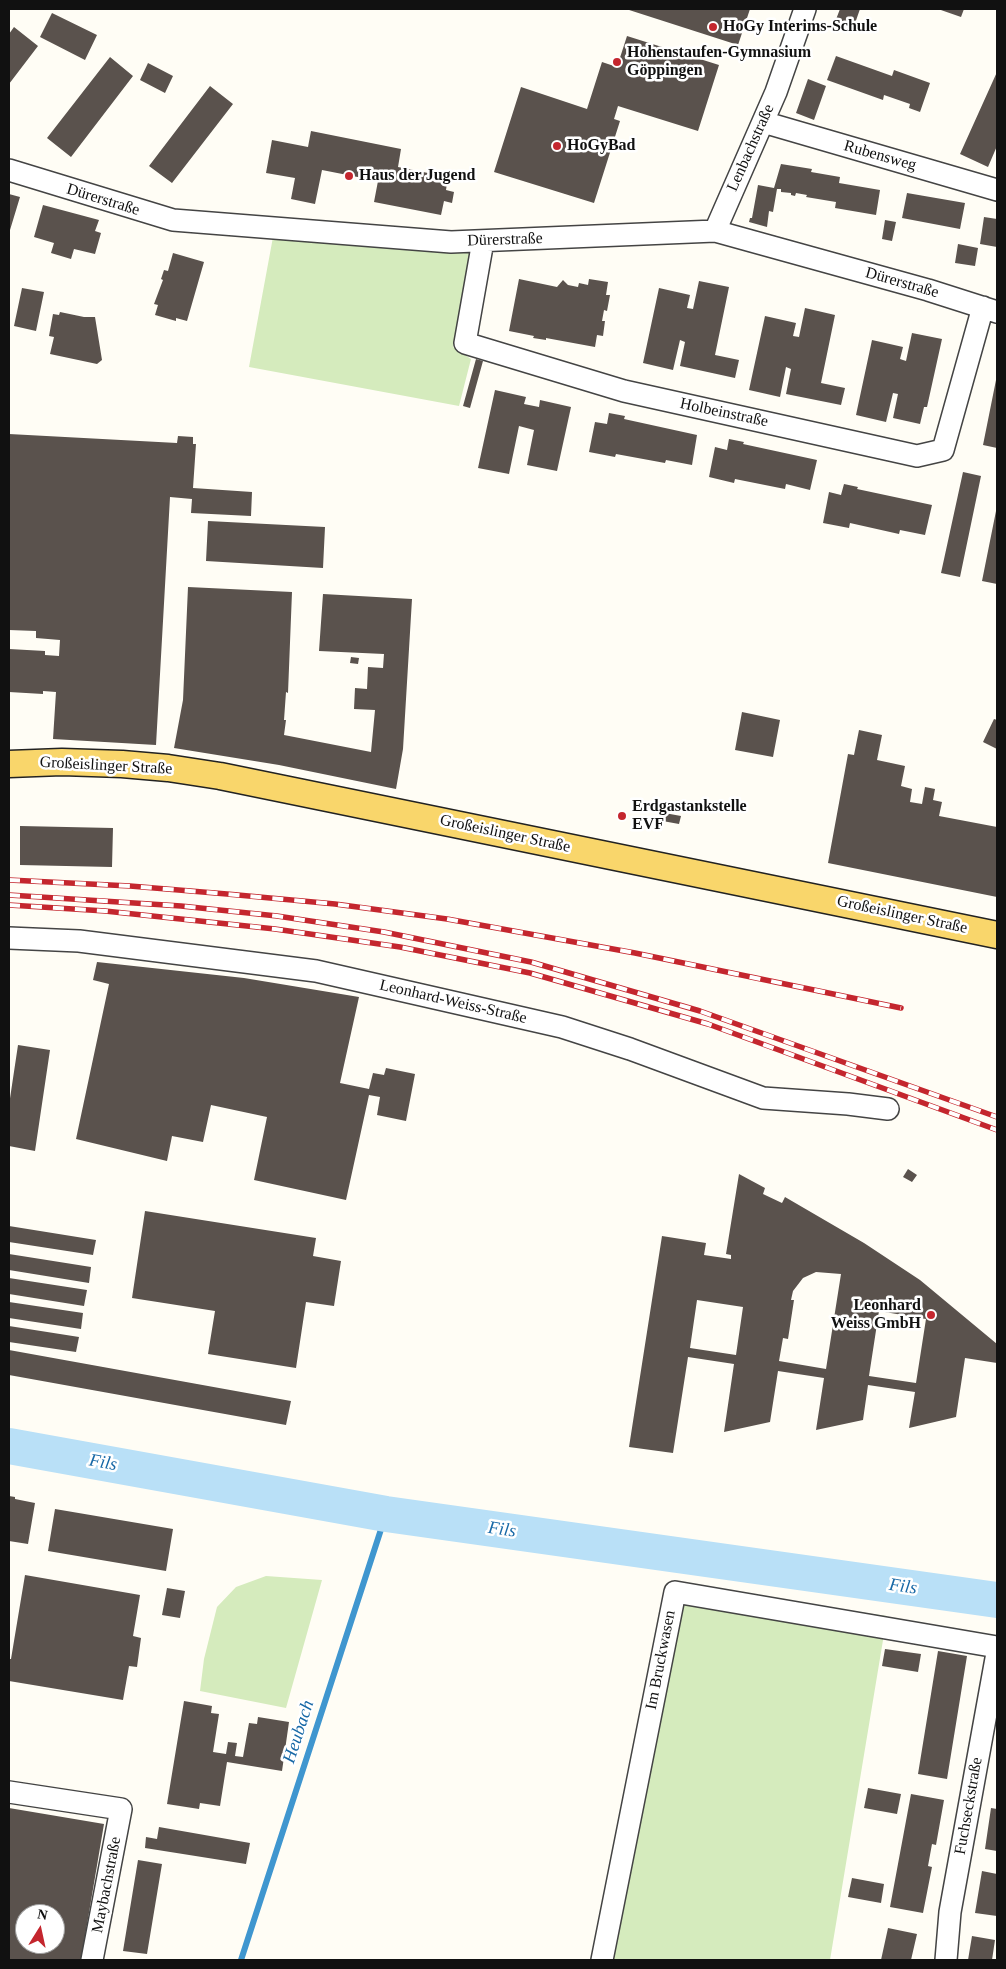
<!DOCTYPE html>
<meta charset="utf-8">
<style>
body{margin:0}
#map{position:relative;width:1006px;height:1969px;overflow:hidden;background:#fffdf5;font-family:"Times New Roman",serif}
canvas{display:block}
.frame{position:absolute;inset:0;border:10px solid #111;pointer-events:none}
.north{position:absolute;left:15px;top:1904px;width:50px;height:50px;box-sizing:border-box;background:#fff;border:1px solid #a0a0a0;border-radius:50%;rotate:10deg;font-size:14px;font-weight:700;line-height:20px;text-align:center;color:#111}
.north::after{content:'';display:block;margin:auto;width:18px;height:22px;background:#c4262e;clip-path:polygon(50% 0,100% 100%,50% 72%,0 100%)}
</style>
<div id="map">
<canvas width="1006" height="1969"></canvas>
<div class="frame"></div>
<div class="north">N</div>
</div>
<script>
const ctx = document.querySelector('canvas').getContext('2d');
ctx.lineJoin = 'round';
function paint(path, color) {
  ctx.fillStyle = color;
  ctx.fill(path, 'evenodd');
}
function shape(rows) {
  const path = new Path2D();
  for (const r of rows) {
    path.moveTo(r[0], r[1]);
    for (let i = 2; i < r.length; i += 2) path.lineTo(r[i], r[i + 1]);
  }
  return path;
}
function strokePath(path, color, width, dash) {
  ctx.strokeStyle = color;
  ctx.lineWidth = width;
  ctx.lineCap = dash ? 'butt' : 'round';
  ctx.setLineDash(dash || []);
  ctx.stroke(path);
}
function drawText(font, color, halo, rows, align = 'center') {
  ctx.font = font + ' "Times New Roman",serif';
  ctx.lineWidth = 5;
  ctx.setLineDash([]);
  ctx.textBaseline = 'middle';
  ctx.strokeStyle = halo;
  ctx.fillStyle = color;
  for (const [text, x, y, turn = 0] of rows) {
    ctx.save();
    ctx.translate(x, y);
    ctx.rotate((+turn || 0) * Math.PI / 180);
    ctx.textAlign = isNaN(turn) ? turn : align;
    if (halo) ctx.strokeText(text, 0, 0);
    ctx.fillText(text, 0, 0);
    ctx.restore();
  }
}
paint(shape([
 [273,237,451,253,473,250,453,347,471,359,459,406,249,367],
 [266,1576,322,1580,286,1708,200,1691,204,1659,217,1607,236,1587],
 [680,1586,887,1616,830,1960,607,1960]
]), '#d5ebbd');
strokePath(shape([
 [241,1960,386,1514]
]), '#3f96cf', 6);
strokePath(shape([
 [9,1446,386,1514,997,1600]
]), '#b9e0f7', 36);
paint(shape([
 [626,9,750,9,738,45],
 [840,9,860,9,853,29,835,22],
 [938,9,964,9,961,17],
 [52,13,97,35,85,60,40,37],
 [14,27,38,46,9,84,9,34],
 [627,36,719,65,698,131,618,106,614,119,620,121,594,203,494,172,521,87,587,109,602,62,617,67],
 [836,56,892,76,894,70,930,83,920,112,909,108,910,104,884,95,883,100,827,80],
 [110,57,133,76,71,157,47,138],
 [148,63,173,76,165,93,140,80],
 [997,72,997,146,988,167,960,154],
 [808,79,826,86,814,120,796,113],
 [210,86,233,104,172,183,149,166],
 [311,131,401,149,398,167,448,177,446,190,454,192,452,203,444,201,441,215,374,202,378,181,322,170,315,204,291,199,295,178,266,173,272,140,308,147],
 [781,164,812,169,811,172,840,177,839,183,880,190,876,215,835,208,836,202,806,197,807,195,796,193,795,196,791,195,791,193,781,192,781,189,777,189,773,212,769,211,767,227,749,222,750,218,752,218,758,185,774,188],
 [907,193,965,203,960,229,902,218],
 [9,194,20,197,10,230,9,230],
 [43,205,99,220,95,231,101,233,95,254,74,249,71,259,51,253,54,243,34,237],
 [984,217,997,219,997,247,980,244],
 [885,220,896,222,892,241,882,239],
 [958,244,978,248,975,266,955,263],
 [173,253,204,262,187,321,176,318,176,321,155,315,158,305,154,304,163,280,161,279,164,270,168,271],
 [519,279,557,287,563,280,568,285,578,287,579,283,588,285,589,279,608,282,606,295,610,295,607,311,604,310,602,321,605,321,603,336,597,335,595,347,546,338,546,340,533,338,534,336,509,331],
 [699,281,729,287,715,355,739,360,735,378,680,366,685,342,680,340,673,370,643,363,659,288,690,295,687,308,693,309],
 [22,288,44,292,36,331,14,326],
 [805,308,835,315,821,383,845,388,841,405,786,394,791,369,786,367,780,397,749,390,765,316,796,323,793,336,799,337],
 [60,312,84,317,95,317,102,360,97,364,50,354,54,337,49,336,53,314,59,315],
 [912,333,942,339,927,407,924,407,920,424,893,418,898,394,893,393,886,422,856,415,872,340,903,347,900,359,906,361],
 [476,359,483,361,470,408,463,406],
 [996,380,997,380,997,448,983,445],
 [495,390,526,397,524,404,539,407,540,400,571,407,557,471,527,465,534,430,519,426,509,474,478,468],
 [609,413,625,416,624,419,697,435,692,465,666,460,665,463,616,454,615,457,589,452,595,422,607,424],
 [9,434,177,443,178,436,193,437,193,444,196,444,193,488,252,492,251,516,191,513,192,499,170,497,156,745,53,739,56,692,43,691,43,694,9,692,9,649,45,651,45,655,59,656,60,640,36,638,36,631,9,630],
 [729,439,744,442,743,444,817,460,810,490,786,484,785,489,735,479,734,483,709,477,715,447,727,450],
 [963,472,981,476,960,577,941,573],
 [844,484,858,487,857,489,932,505,925,535,900,530,899,534,850,523,849,528,823,523,829,492,841,495],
 [996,511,997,511,997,584,982,581],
 [208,521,325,527,323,568,206,561],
 [188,587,292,592,288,693,286,692,284,720,286,720,284,735,371,752,375,710,354,709,355,688,367,689,368,667,383,668,384,654,319,651,323,594,412,599,403,749,396,789,279,765,174,748,183,700],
 [351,657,359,658,358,664,350,663],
 [742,712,780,720,773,757,735,750],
 [994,719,997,720,997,749,983,742],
 [859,730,882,735,877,760,905,766,901,786,912,789,910,802,922,804,925,787,935,789,933,800,942,802,939,816,997,827,997,897,828,863,848,754,854,755],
 [659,812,681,816,679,824,657,820],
 [20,826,113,828,112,867,20,865],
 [97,962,244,978,359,997,340,1083,369,1089,373,1073,384,1075,386,1068,415,1074,406,1121,377,1115,380,1097,369,1095,346,1200,254,1180,267,1117,211,1105,203,1142,172,1136,167,1161,76,1139,109,984,93,980],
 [18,1045,50,1050,35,1151,9,1146,9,1105],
 [908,1169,917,1175,912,1182,903,1177],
 [739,1174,765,1188,763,1194,782,1203,785,1197,864,1243,920,1280,997,1344,997,1363,965,1358,956,1417,909,1428,915,1392,868,1385,863,1420,816,1430,824,1378,778,1371,770,1422,724,1432,734,1364,688,1357,673,1453,629,1447,662,1236,706,1243,704,1255,731,1259,731,1255,726,1254],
 [816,1272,841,1274,826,1369,779,1361,783,1338,788,1339,794,1300,791,1300,793,1291,803,1278],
 [697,1300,743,1307,736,1355,690,1348],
 [879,1311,926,1319,916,1383,869,1376],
 [145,1211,316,1238,313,1256,341,1261,334,1306,306,1302,296,1368,208,1354,215,1311,132,1298],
 [9,1226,96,1240,93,1255,9,1242],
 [9,1254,91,1267,89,1283,9,1270],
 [9,1278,87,1290,84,1306,9,1294],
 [9,1302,83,1313,81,1329,9,1318],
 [9,1326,79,1337,76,1352,9,1342],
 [9,1350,291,1401,286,1425,9,1375],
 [9,1496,15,1497,15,1499,35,1503,28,1544,9,1541],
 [55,1509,173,1529,166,1571,48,1551],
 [25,1575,140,1595,133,1636,141,1638,137,1667,129,1666,123,1700,9,1681,9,1659,11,1659],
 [167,1588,185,1591,180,1618,162,1615],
 [885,1649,921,1654,918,1672,882,1666],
 [938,1651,967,1656,947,1779,918,1774],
 [184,1701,212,1706,211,1713,219,1714,213,1752,226,1754,228,1742,237,1743,235,1756,243,1757,249,1723,257,1724,258,1717,289,1722,282,1771,227,1762,220,1806,200,1803,199,1809,167,1804],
 [868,1788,901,1794,897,1814,864,1808],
 [911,1794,944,1800,936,1845,932,1844,928,1866,932,1867,923,1913,890,1907],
 [9,1808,104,1824,81,1960,9,1960],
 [25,1914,55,1914,55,1944,25,1944],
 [991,1808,997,1809,997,1851,985,1849],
 [159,1827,250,1843,246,1864,145,1848,146,1837,157,1839],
 [138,1860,162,1864,147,1954,123,1951],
 [982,1871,997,1874,997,1916,975,1913],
 [852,1878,884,1884,881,1903,848,1897],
 [888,1928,917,1934,911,1960,881,1960],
 [972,1936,995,1940,992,1960,968,1960]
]), '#5a524d');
const minor = shape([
 [763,122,997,190],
 [9,170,173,220,451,242,715,231,928,290,997,312],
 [715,231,776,92,805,9],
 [483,241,465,343,624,391,917,456,943,450,983,307],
 [9,938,79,941,316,971,562,1027,630,1049,763,1098,848,1104,888,1109],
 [9,1792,121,1809,92,1960],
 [602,1960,675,1592,997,1647],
 [946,1960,950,1912,997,1653]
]);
const major = shape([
 [9,764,62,762,122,764,168,768,220,776,997,935]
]);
strokePath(minor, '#444', 24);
strokePath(major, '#222', 29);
strokePath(minor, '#fff', 21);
strokePath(major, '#f9d66b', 26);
const rail = shape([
 [9,880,130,886,227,894,335,904,447,919,635,953,901,1008],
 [9,895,181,906,277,916,384,932,531,962,700,1011,997,1117],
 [9,905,105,911,275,929,400,947,530,973,708,1024,997,1130]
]);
strokePath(rail, '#c4262e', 5.5);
strokePath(rail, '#fff', 4, [11]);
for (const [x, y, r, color] of [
 [713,27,5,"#c4262e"],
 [617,62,5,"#c4262e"],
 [557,146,5,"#c4262e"],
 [349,176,5,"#c4262e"],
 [622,816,5,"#c4262e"],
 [931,1315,5,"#c4262e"]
]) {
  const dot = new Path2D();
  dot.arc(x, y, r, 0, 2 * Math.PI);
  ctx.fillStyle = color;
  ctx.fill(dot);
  strokePath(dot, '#fff', 2);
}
drawText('bold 16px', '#111', '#fff', [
 ["HoGy Interims-Schule",723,27],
 ["Hohenstaufen-Gymnasium",627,53],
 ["Göppingen",627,71],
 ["HoGyBad",567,146],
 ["Haus der Jugend",359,176],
 ["Erdgastankstelle",632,807],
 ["EVF",632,825],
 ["Leonhard",921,1306,"right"],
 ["Weiss GmbH",921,1324,"right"]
], 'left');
drawText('16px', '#111', '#fff', [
 ["Lenbachstraße",751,148,-66],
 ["Rubensweg",880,156,16],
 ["Dürerstraße",103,200,17],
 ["Dürerstraße",505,240,-2],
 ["Dürerstraße",902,283,16],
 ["Holbeinstraße",724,413,12],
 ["Großeislinger Straße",106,766,3],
 ["Großeislinger Straße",505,834,12],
 ["Großeislinger Straße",902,915,12],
 ["Leonhard-Weiss-Straße",453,1002,13],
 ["Im Bruckwasen",661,1660,-79],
 ["Fuchseckstraße",969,1806,-80],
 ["Maybachstraße",107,1885,-79]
]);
drawText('italic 18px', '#1768a6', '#fff', [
 ["Fils",103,1463,10],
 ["Fils",502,1530,8],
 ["Fils",903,1587,8],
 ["Heubach",299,1732,-72]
]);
</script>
